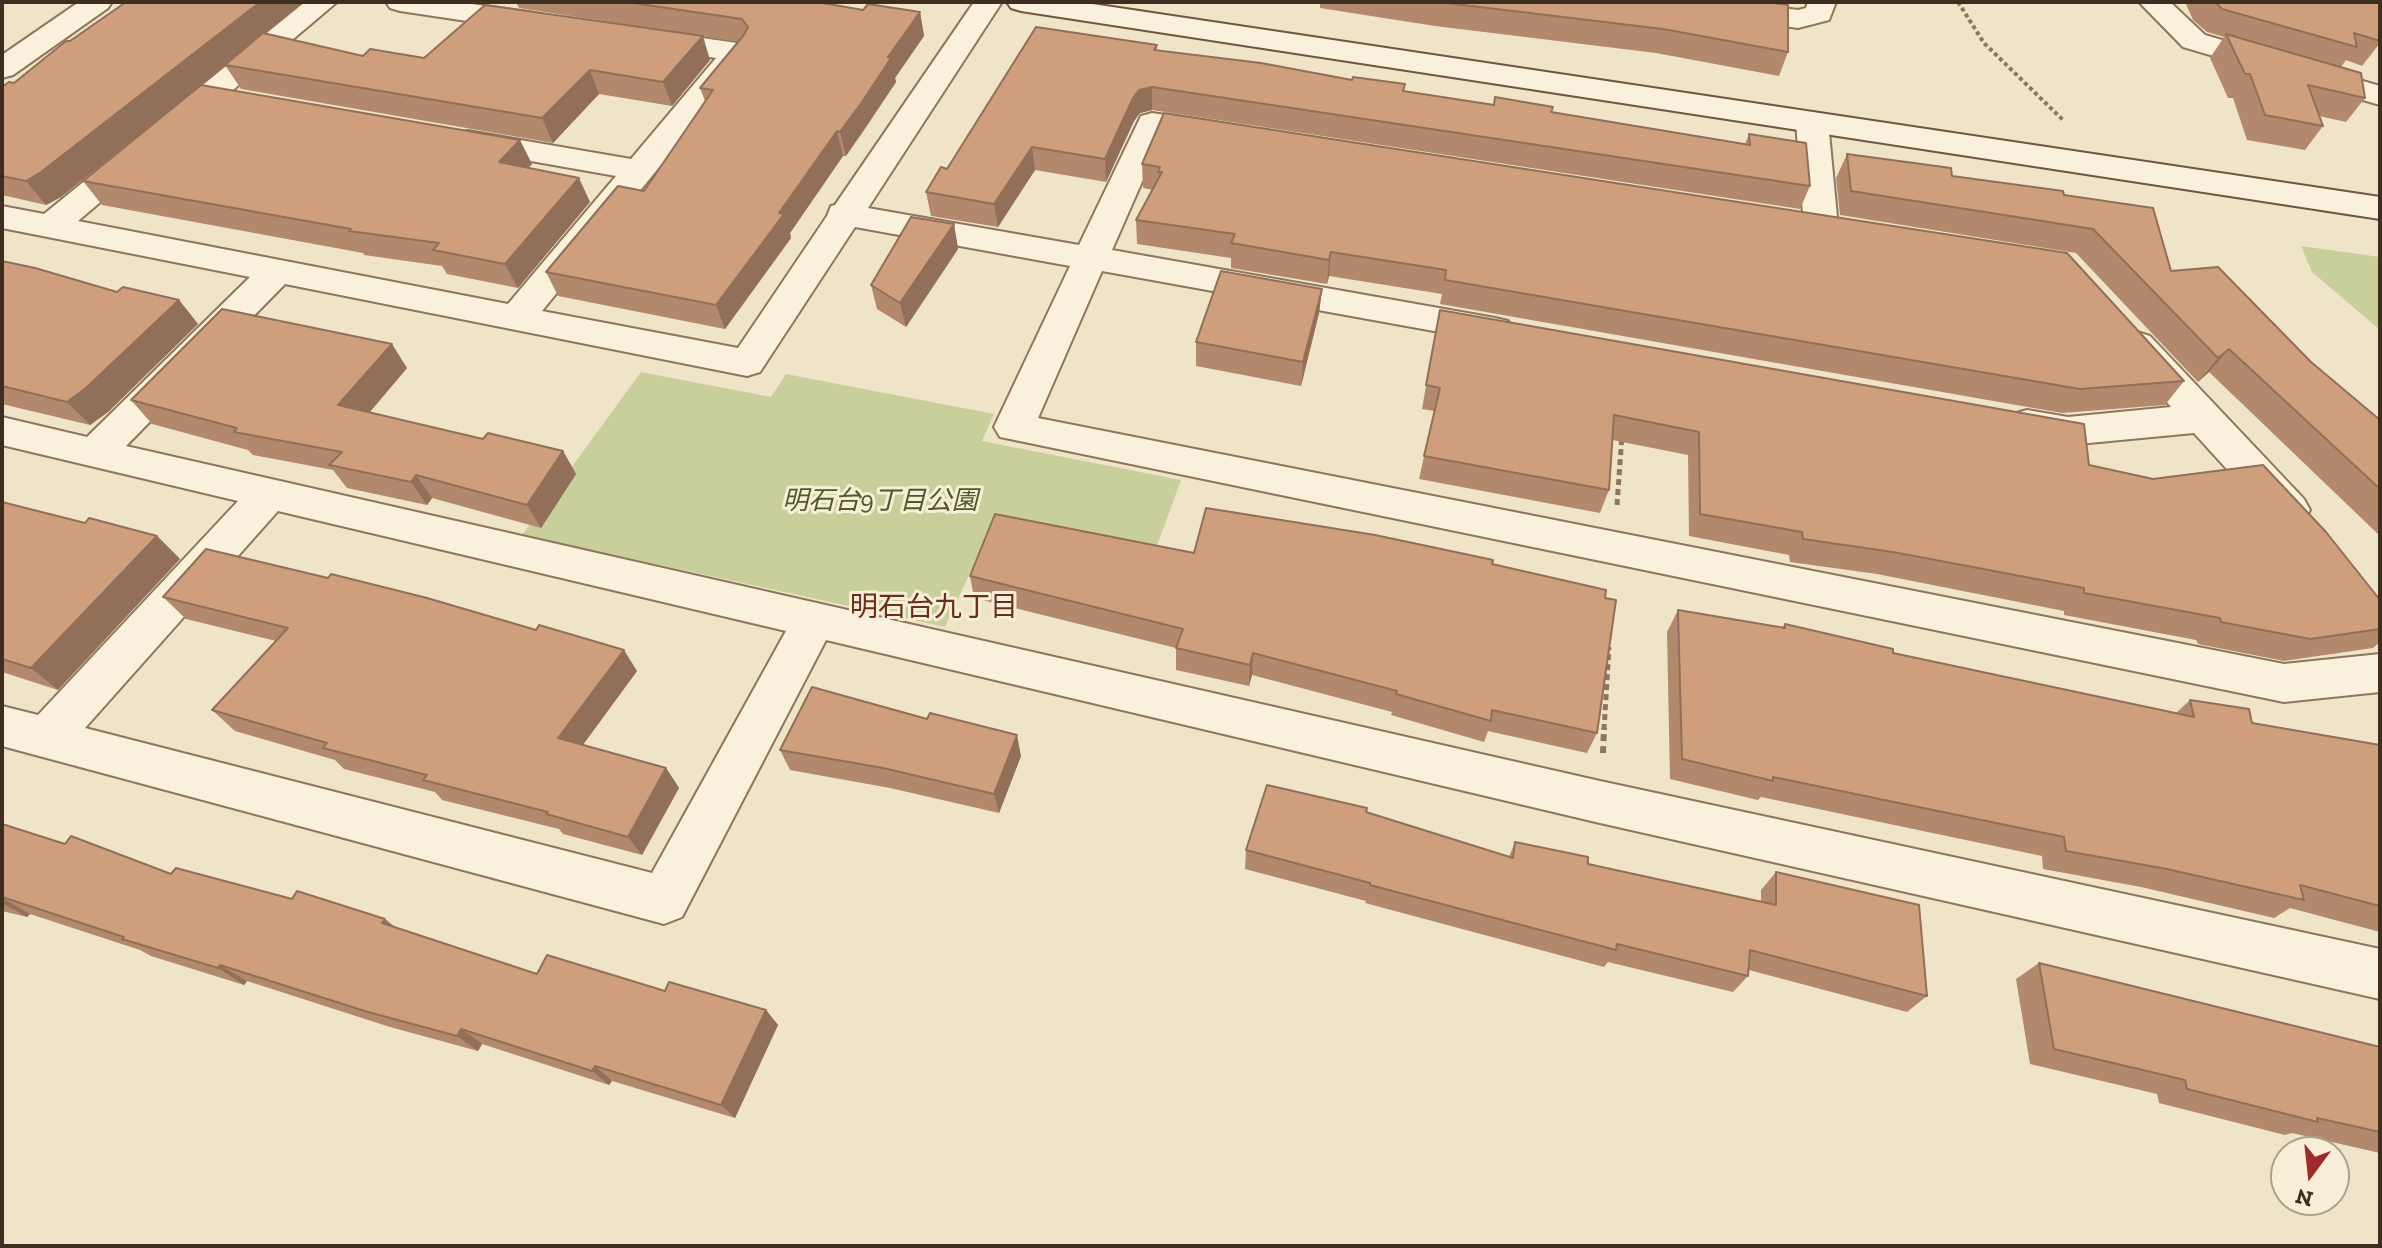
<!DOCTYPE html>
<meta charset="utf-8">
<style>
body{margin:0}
#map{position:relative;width:2382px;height:1248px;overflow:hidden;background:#f0e4c8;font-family:"Zilla Slab",serif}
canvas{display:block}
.frame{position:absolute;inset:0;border:4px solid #3d2e20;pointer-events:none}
.north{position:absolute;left:2270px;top:1136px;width:80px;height:80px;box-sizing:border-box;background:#f7eed8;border:2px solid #ada18e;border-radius:50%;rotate:195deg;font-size:22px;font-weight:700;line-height:32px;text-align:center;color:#3d2e20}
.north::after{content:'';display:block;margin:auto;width:28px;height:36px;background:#9e2a2b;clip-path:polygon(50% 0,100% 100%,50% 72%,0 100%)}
</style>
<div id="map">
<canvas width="2382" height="1248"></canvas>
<div class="frame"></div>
<div class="north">N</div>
</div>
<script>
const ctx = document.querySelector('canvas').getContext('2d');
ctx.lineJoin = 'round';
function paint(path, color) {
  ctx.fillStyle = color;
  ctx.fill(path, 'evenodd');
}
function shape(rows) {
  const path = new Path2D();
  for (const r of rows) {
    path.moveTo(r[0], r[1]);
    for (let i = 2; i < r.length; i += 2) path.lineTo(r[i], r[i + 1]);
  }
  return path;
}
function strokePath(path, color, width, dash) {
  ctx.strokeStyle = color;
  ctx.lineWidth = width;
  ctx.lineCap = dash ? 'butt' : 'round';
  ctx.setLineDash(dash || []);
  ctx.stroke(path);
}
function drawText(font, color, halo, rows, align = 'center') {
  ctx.font = font + ' "Zilla Slab","Noto Sans JP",serif';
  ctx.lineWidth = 6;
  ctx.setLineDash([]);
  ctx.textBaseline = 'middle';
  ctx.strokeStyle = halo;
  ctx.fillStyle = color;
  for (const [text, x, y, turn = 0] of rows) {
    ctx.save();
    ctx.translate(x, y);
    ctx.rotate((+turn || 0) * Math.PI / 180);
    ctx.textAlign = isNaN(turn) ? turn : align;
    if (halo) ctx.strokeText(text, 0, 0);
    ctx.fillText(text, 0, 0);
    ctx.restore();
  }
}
paint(shape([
 [2301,246,2380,257,2380,330,2312,272],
 [641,372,771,397,786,374,994,414,982,441,1181,480,1154,554,994,521,945,627,522,535]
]), '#c9cf9b');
const street = shape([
 [79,2,112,2,108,8,13,75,2,78,2,55,79,2],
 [305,2,337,2,78,221,508,304,616,176,457,148,452,141,457,134,468,131,631,159,716,58,635,45,631,39,635,33,646,30,737,43,748,46,752,52,748,58,542,311,738,348,827,216,831,206,835,205,974,2,1002,2,868,208,1079,245,1141,116,1152,113,1219,123,1230,126,1235,133,1230,140,1219,143,1163,134,1112,250,1495,318,1508,321,1513,330,1508,339,1495,342,1102,271,1038,418,2284,664,2380,654,2380,692,2284,702,1000,437,994,427,1070,266,855,227,760,372,747,376,285,284,126,446,1600,781,2380,949,2380,999,1600,823,826,640,682,917,664,924,2,746,2,706,38,715,238,501,2,445,2,417,87,437,250,277,2,228,2,206,44,214,305,2],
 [278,511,786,631,652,873,85,728,278,511],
 [386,2,458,2,534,13,544,16,549,22,544,28,534,31,400,11,390,8,386,2],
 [1658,2,1737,2,1798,10,1806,8,1808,2,1836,2,1829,20,1798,28,1672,11,1662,8,1658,2],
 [2139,2,2170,2,2205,35,2380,86,2380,105,2183,47,2139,2],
 [1812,112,1823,115,1828,122,1838,227,1833,235,1821,238,1809,235,1804,227,1796,122,1801,115,1812,112],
 [2137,332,2150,336,2304,499,2310,510,2304,521,2289,526,2274,521,2194,433,2068,445,2013,434,2007,424,2013,414,2027,410,2068,417,2171,407,2118,345,2124,336,2137,332]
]);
const secondary = shape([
 [1007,2,1079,2,2380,197,2380,219,1021,11,1011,8,1007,2]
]);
strokePath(street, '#8d765c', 4);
strokePath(secondary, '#6f573f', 4);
strokePath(shape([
 [1958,2,1984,43,2063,120]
]), '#8d765c', 4, [4, 3]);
strokePath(shape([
 [1617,505,1622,435],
 [1604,730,1609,647]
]), '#8d765c', 5, [6, 4]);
strokePath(shape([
 [1603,753,1604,728]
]), '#8d765c', 6, [7, 5]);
paint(street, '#faf1dc');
paint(secondary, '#faf1dc');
paint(shape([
 [126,2,304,2,264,34,363,56,424,58,710,60,672,106,599,94,553,143,241,89,225,65,238,55,61,197,46,205,2,195,2,87,14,83],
 [516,2,817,2,863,10,920,12,924,36,895,78,896,82,867,126,846,156,843,156,790,233,791,238,725,329,558,296,546,272,644,191,705,101,700,88,739,42,519,8],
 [1320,2,1781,2,1788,52,1779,76,1656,53,1435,26,1320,8],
 [2185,2,2380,2,2380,43,2362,66,2346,60,2341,67,2365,98,2346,122,2319,116,2323,126,2305,150,2247,140,2233,98,2228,98,2210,58,2224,37,2207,32,2193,20],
 [1157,45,1157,51,1352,80,1405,84,1404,91,1494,105,1551,112,1745,144,1749,134,1810,186,1800,209,1152,110,1140,113,1134,121,1106,182,1035,170,998,227,931,216,926,192,947,169],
 [1164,113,2184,381,2165,405,2062,413,1440,304,1442,294,1329,276,1327,284,1231,268,1231,258,1137,244,1136,220,1153,190,1143,188,1142,164],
 [1847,154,1952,176,2064,195,2171,271,2311,362,2380,420,2380,536,2209,372,2198,382,2076,253,1840,215,1836,178],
 [532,164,528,168,590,202,518,288,447,274,442,266,364,255,363,253,102,205,83,181],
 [954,224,958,249,906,327,877,309,871,285],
 [2,261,117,292,179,300,198,324,108,412,90,425,2,404],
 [1322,289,1319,313,1301,386,1196,366,1196,342],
 [1435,334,2089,465,2380,600,2380,642,2373,648,2284,661,2198,644,2196,640,2064,615,2064,611,1877,574,1790,562,1789,555,1689,536,1688,455,1612,440,1609,490,1600,513,1419,479,1434,411,1422,409],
 [407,368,370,412,483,439,563,451,576,474,541,528,432,498,427,505,347,488,333,470,253,455,248,450,152,424,131,400],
 [2,502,85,523,157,536,180,559,58,690,2,672],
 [1194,553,1492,564,1597,733,1587,753,1488,731,1484,742,1391,715,1392,712,1252,675,1249,686,1176,670,1176,648,974,598,970,576],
 [163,597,637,671,583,745,666,768,679,788,642,855,563,834,559,829,442,800,435,792,344,769,335,760,235,731,212,710,276,641,186,619],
 [1678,610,1782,627,1785,624,1893,653,2176,713,2190,700,2252,723,2380,745,2380,932,2290,908,2274,918,2141,887,2043,869,2042,856,1761,797,1758,800,1670,779,1667,632],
 [780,750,1021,756,999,813,890,788,790,770],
 [1366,812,1509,857,1515,842,1588,864,1761,901,1761,890,1776,872,1927,996,1907,1012,1749,970,1748,976,1733,992,1608,962,1604,967,1365,903,1366,901,1245,869,1246,850],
 [2,824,65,844,171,874,385,919,395,927,537,974,665,991,766,1010,778,1025,735,1118,612,1081,609,1085,482,1044,478,1051,390,1027,247,981,244,985,151,956,140,950,30,914,27,917,2,911],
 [2039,963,2380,1047,2380,1153,2292,1133,2285,1135,2159,1103,2157,1094,2030,1064,2016,979]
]), '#b2896c');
paint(shape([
 [260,2,304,2,61,197,46,205,26,181],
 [920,12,924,36,895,78,896,82,846,156,840,132,888,57],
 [703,36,710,60,672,106,663,82],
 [590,70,599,94,553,143,542,118],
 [1152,87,1152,110,1140,113,1134,121,1106,182,1105,159,1133,98,1139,90],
 [837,131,843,156,790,233,791,238,725,329,716,305],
 [520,140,532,164,511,186,499,162],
 [1032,147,1035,170,998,227,994,204],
 [579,178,590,202,518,288,505,264],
 [954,224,958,249,906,327,900,303],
 [1331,252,1329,276,1327,284,1329,260],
 [1322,289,1319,313,1301,386,1303,362],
 [179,300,198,324,108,412,90,425,67,402],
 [392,344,407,368,356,428,338,405],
 [2229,349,2209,372,2198,382,2218,358],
 [563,451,576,474,541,528,527,505],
 [416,475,432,498,427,505,411,482],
 [157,536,180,559,58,690,31,668],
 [624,650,637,671,573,758,558,738],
 [1253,653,1252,675,1249,686,1250,665],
 [1017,735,1021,756,999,813,994,794],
 [666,768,679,788,642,855,628,837],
 [2,898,30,914,27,917,2,903],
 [385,919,406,937,382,923],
 [220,965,247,981,244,985,218,968],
 [766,1010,778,1025,735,1118,721,1105],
 [461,1029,482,1044,478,1051,457,1036],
 [595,1066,612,1081,609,1085,592,1071]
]), '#916f58');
const building = shape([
 [126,2,260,2,41,172,26,181,2,176,2,87,9,82,14,83,66,41,70,41,126,2],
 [626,2,817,2,863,10,868,4,920,12,888,57,891,58,862,102,840,132,837,131,779,213,784,214,716,305,546,272,618,186,644,191,713,90,700,88,743,36,748,27,742,19,626,2],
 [1438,2,1767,2,1788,5,1788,52,1663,29,1438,2],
 [2215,2,2380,2,2380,41,2354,33,2357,47,2222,9,2215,2],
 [485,5,703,36,663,82,590,70,542,118,225,65,263,33,363,56,370,49,424,58,485,5],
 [1036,27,1157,45,1154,50,1261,63,1352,80,1353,77,1405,84,1403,91,1494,105,1495,97,1553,107,1551,112,1750,145,1749,134,1806,143,1810,186,1152,87,1139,90,1133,98,1105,159,1032,147,994,204,926,192,941,167,947,169,1036,27],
 [2226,34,2361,73,2365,98,2308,85,2323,126,2265,115,2250,74,2245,74,2226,34],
 [201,85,520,140,499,162,579,178,505,264,433,250,439,243,349,231,351,229,83,181,201,85],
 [1164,113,2067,253,2184,381,2080,389,1445,280,1446,270,1331,252,1329,260,1231,243,1235,234,1136,220,1162,172,1158,172,1160,167,1142,164,1164,113],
 [1847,154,1951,168,1952,176,2063,191,2064,195,2153,208,2171,271,2218,267,2311,362,2380,420,2380,489,2229,349,2218,358,2093,229,1851,191,1847,154],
 [911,217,954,224,900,303,871,285,911,217],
 [2,261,35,268,117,292,123,287,179,300,86,388,67,402,2,386,2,261],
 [1221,271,1322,289,1303,362,1196,342,1221,271],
 [222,309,392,344,338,405,483,439,488,433,563,451,527,505,416,475,411,482,329,465,342,452,234,432,237,428,131,400,222,309],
 [1440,310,2084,424,2089,465,2153,479,2263,465,2326,532,2380,600,2380,629,2310,639,2221,622,2220,618,2084,593,2084,588,1893,552,1803,539,1802,532,1700,514,1699,432,1614,415,1609,490,1424,456,1440,388,1426,385,1440,310],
 [2,502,85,523,89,518,157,536,31,668,2,659,2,502],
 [1206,508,1375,535,1493,560,1492,564,1606,590,1605,598,1616,600,1597,733,1492,710,1491,721,1396,694,1397,691,1253,653,1250,665,1176,648,1183,629,970,576,995,514,1194,553,1206,508],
 [206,549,328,578,331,574,427,598,536,630,539,625,624,650,558,738,666,768,628,837,546,814,548,812,423,780,427,775,323,748,327,743,212,710,288,628,163,597,206,549],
 [1678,610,1785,628,1785,624,1893,649,1893,653,2194,717,2190,700,2249,709,2252,723,2380,745,2380,906,2300,885,2304,900,2167,869,2066,851,2064,837,1773,777,1773,781,1682,759,1678,610],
 [812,687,927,719,930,713,1017,735,994,794,883,768,780,750,812,687],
 [1267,785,1367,808,1366,812,1513,858,1515,842,1588,857,1588,864,1776,905,1776,872,1919,905,1927,996,1750,950,1748,976,1617,944,1616,950,1370,885,1370,883,1246,850,1267,785],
 [2,824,65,844,71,836,171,874,176,868,292,899,297,891,385,919,382,923,537,974,547,955,665,991,669,982,766,1010,721,1105,595,1066,592,1071,461,1029,457,1036,368,1012,220,965,218,968,122,939,124,937,2,897,2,824],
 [2039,963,2380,1047,2380,1132,2317,1118,2318,1122,2187,1089,2185,1080,2054,1049,2039,963]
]);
paint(building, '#cf9f7d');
strokePath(building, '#916f58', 2);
drawText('italic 26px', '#4d5a26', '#f7eed8', [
 ["明石台9丁目公園",880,502]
]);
drawText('28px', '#6b2e1e', '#f7eed8', [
 ["明石台九丁目",934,608]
]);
</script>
